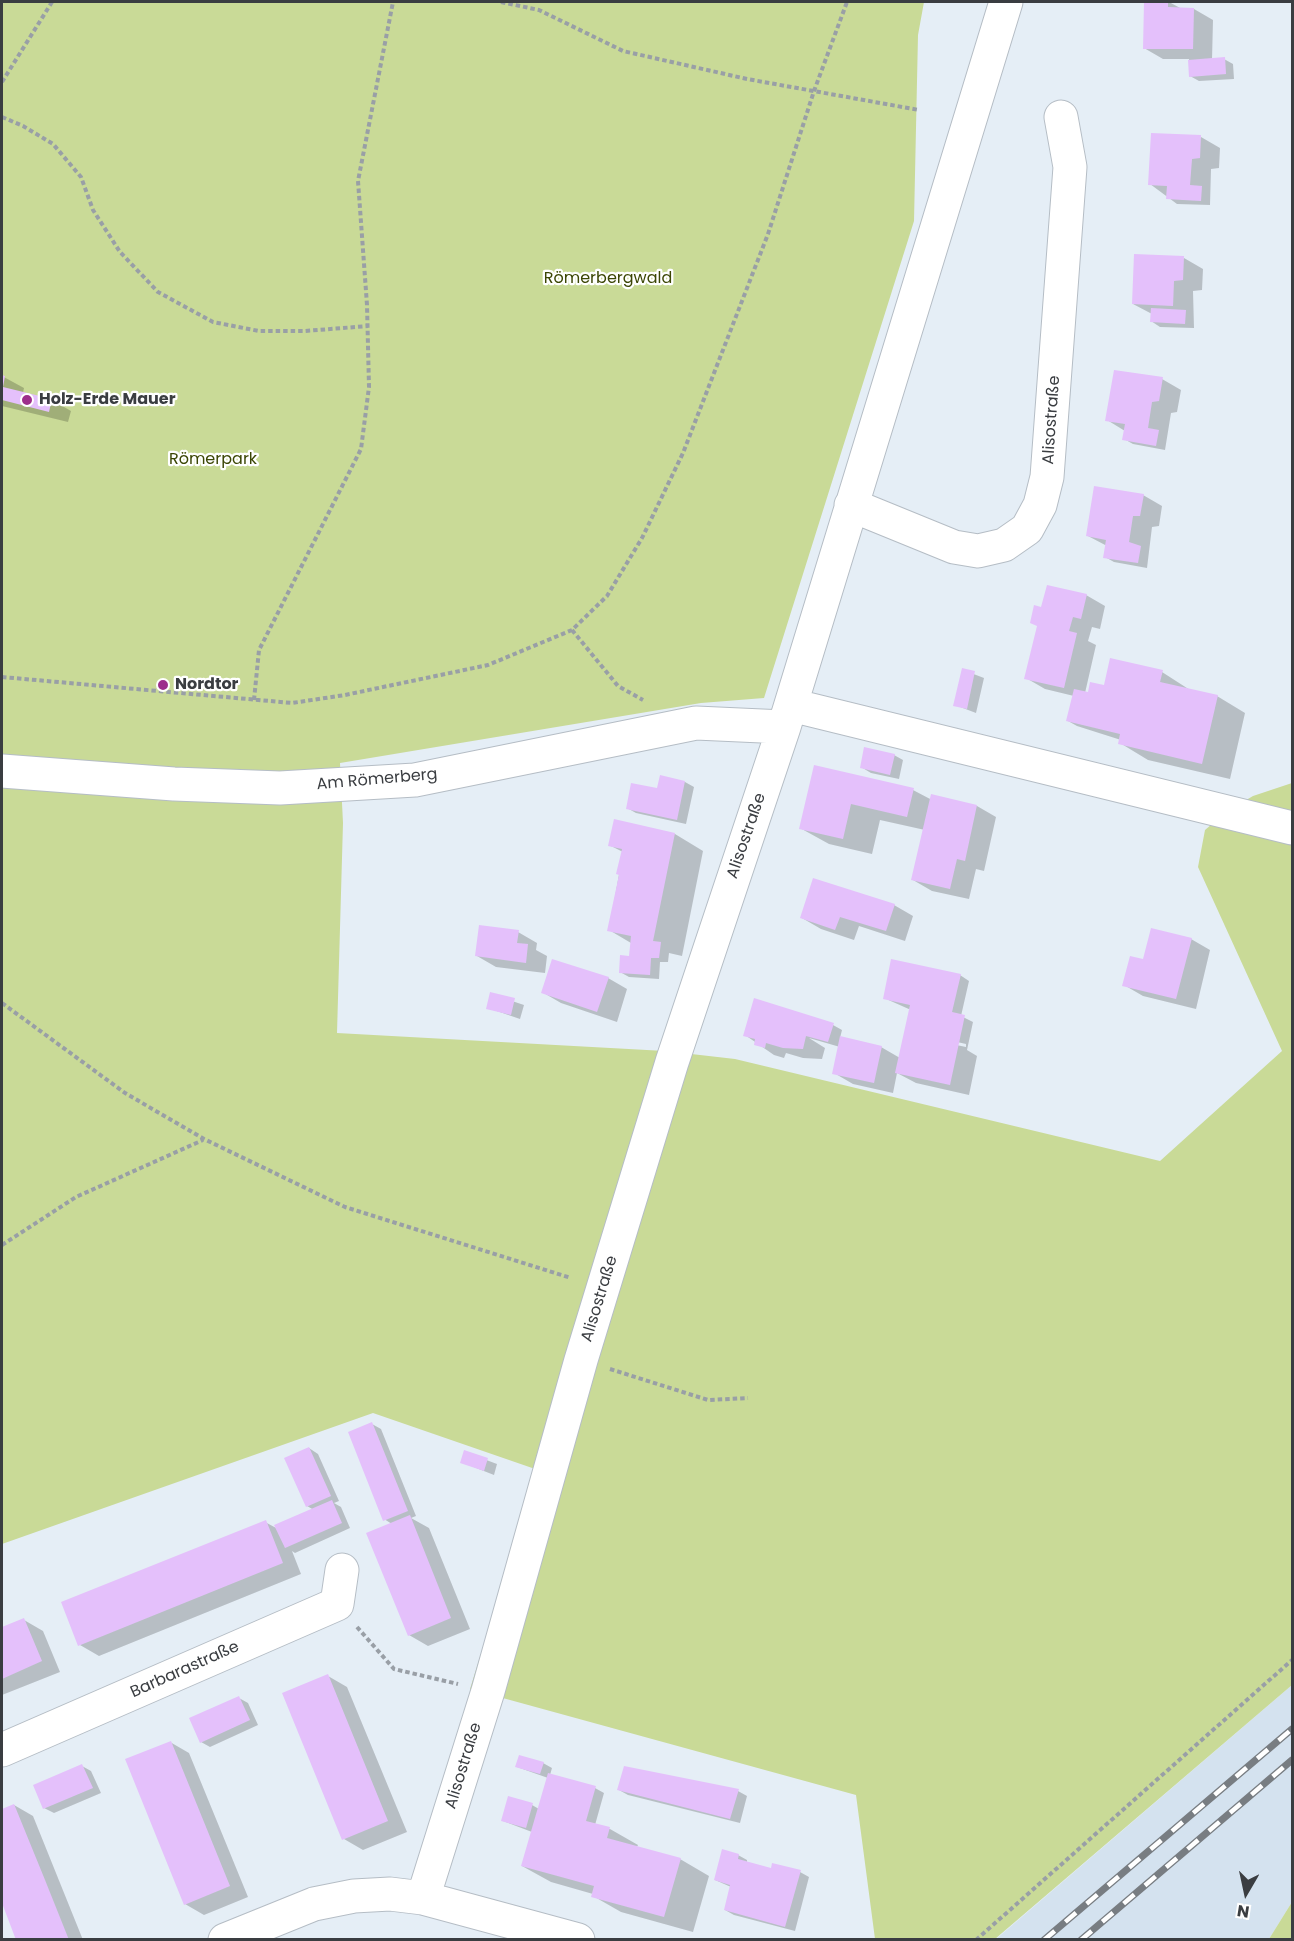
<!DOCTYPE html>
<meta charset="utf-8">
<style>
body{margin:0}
#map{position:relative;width:1294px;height:1941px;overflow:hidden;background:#e5eef6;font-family:Poppins,sans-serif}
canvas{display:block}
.frame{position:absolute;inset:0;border:3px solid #3a3d41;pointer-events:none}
.north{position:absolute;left:1216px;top:1863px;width:60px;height:60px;-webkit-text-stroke:4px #fff;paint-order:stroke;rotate:189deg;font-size:16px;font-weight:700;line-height:24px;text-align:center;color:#3a3d41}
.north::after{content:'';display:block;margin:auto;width:21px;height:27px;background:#3a3d41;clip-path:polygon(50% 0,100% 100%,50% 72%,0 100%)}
</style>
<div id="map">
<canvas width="1294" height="1941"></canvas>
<div class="frame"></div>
<div class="north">N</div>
</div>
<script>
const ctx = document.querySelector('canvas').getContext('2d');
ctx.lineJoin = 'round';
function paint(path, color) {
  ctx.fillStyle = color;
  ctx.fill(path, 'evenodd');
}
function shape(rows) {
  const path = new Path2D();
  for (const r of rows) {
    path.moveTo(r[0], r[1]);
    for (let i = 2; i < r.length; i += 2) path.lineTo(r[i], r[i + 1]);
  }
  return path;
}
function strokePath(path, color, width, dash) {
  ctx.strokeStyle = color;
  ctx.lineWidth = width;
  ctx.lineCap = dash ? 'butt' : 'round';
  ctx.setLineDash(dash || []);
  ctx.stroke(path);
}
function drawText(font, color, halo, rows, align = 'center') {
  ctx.font = font + ' Poppins,sans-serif';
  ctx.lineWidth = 4.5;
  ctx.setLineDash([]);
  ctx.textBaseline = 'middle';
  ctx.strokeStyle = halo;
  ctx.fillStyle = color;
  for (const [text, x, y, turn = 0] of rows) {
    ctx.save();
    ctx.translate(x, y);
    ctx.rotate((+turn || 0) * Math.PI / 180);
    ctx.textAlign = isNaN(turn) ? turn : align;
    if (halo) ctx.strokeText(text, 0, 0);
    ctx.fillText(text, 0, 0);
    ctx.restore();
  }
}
paint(shape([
 [1292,1685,1292,1902,1269,1939,995,1940]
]), '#d4e2ef');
paint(shape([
 [2,2,924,2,918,35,914,221,764,698,701,703,340,763,343,823,337,1033,665,1051,735,1059,1160,1161,1282,1051,1198,867,1205,830,1226,812,1253,796,1292,783,1292,1685,995,1939,875,1939,856,1795,470,1689,538,1470,373,1413,2,1544],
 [1292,1902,1292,1939,1269,1939]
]), '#c9da97');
paint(shape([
 [1145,2,1169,2,1182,9,1194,9,1213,20,1212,60,1224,59,1233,64,1234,79,1199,81,1190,76,1189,59,1163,59,1144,48],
 [1201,137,1220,148,1219,168,1211,169,1210,205,1177,204,1150,184],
 [1184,258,1203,269,1202,290,1193,291,1194,328,1160,327,1151,321,1152,314,1133,304],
 [2,376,24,388,23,393,52,400,71,411,68,422,2,406],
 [1162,379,1181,390,1177,412,1171,413,1165,450,1133,444,1124,439,1125,431,1107,420],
 [1143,495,1162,506,1159,526,1152,527,1147,568,1114,562,1105,557,1107,546,1088,536],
 [1086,595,1105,606,1100,629,1092,627,1088,641,1096,645,1085,693,1089,694,1162,672,1190,690,1217,696,1245,713,1230,779,1148,760,1120,743,1121,740,1077,726,1068,721,1074,696,1045,689,1026,678,1043,609],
 [963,670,984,678,976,713,955,705],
 [894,755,903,760,899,779,871,773,861,767],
 [815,766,913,790,932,800,932,796,977,806,996,817,984,871,976,869,969,899,932,891,913,880,925,830,880,820,872,854,829,844,800,828],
 [661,777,685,782,694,787,686,824,636,813,627,808,658,790],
 [675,834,703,851,682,956,669,953,668,962,660,962,659,979,629,977,620,972,630,958,631,943,609,930,623,852,609,845],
 [894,905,913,916,905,941,859,926,854,940,821,929,802,918],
 [518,932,537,943,536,950,547,956,545,973,496,967,477,956],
 [1191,939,1210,950,1196,1009,1143,996,1124,985,1144,961],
 [960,975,969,981,961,1016,973,1022,967,1050,977,1056,969,1095,916,1083,897,1073,893,1093,853,1084,834,1073,840,1047,809,1038,825,1048,822,1059,803,1058,786,1053,784,1058,774,1055,745,1035,833,1025,842,1030,840,1038,881,1047,900,1058,911,1010,884,998],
 [913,1032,966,1044,966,1047,913,1036],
 [608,978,627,989,617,1022,561,1003,542,992],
 [491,994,524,1005,520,1019,488,1008],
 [372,1424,381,1429,416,1516,411,1518,429,1528,470,1629,428,1646,409,1635,392,1524,384,1519],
 [309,1448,318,1454,339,1501,334,1503,341,1507,350,1528,295,1553,292,1551,301,1574,99,1656,80,1645,265,1522,278,1529,314,1510,307,1506],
 [465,1452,497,1464,494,1475,461,1462],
 [24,1620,43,1631,60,1672,2,1695,2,1629],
 [328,1676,347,1687,407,1832,363,1850,344,1839],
 [239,1698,248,1703,258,1725,210,1747,201,1742],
 [170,1742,189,1753,248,1897,204,1915,185,1904],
 [543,1763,552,1768,550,1775,595,1788,604,1793,595,1825,610,1829,638,1845,637,1847,680,1859,709,1876,693,1932,621,1912,593,1896,593,1894,551,1882,522,1866,532,1832,503,1821,532,1805,539,1809,548,1778,517,1767],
 [82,1766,91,1771,101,1793,54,1813,44,1808],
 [619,1790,738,1791,747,1796,740,1823,628,1795],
 [14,1805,33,1816,83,1940,18,1940,2,1900,2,1811],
 [738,1855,747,1860,747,1863,772,1870,800,1872,809,1877,795,1931,734,1915,725,1910,731,1887,715,1880]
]), '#0003');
paint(shape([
 [1144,2,1168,2,1168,7,1194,8,1193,49,1143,49],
 [1225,57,1226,74,1189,77,1188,60],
 [1151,133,1201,135,1200,158,1192,159,1190,185,1202,186,1201,201,1166,199,1167,186,1148,185],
 [1134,254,1184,256,1183,280,1174,281,1173,306,1132,304],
 [1151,308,1186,310,1185,324,1150,322],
 [1114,370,1163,377,1159,401,1152,402,1148,428,1159,430,1156,446,1122,440,1125,424,1105,421],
 [2,375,5,376,3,387,52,399,49,412,2,400],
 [1094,486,1144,494,1140,516,1133,516,1129,542,1141,546,1138,563,1103,558,1106,540,1086,536],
 [1047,585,1087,594,1081,619,1073,617,1069,631,1077,633,1064,688,1024,679,1037,626,1030,623,1034,605,1041,607],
 [1110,658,1163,670,1160,682,1218,695,1202,764,1118,744,1120,734,1066,721,1074,689,1088,692,1090,682,1104,685],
 [962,668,975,671,967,709,953,706],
 [864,747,895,754,890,775,860,768],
 [814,765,914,788,907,817,851,804,843,839,799,829],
 [660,775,685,781,677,820,626,809,631,783,657,788],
 [931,794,977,805,965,861,957,859,950,889,911,880],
 [614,819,675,833,653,941,661,942,659,958,651,958,650,975,619,973,620,955,629,956,631,936,607,931,619,875,616,874,622,849,608,846],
 [813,878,895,904,886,931,840,917,835,930,800,918],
 [479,925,519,930,517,943,528,944,526,963,475,956],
 [1151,928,1192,938,1176,999,1122,986,1130,956,1143,959],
 [552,959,609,977,597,1012,541,993],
 [891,959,961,974,952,1012,965,1015,950,1085,895,1073,910,1005,883,999],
 [490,992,515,998,511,1015,486,1009],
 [754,998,834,1023,828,1042,806,1036,803,1049,783,1048,766,1043,765,1048,754,1045,755,1039,743,1036],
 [840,1036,882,1046,874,1083,832,1074],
 [372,1422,408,1511,383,1521,348,1432],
 [309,1447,331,1496,306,1507,284,1458],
 [464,1450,488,1458,484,1471,460,1463],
 [332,1500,342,1523,285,1548,274,1525],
 [410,1515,451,1618,408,1636,366,1533],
 [266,1520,283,1563,78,1646,61,1602],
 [24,1618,42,1661,2,1679,2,1627],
 [328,1674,388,1821,342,1840,282,1693],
 [239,1696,250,1720,200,1743,189,1718],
 [171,1741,230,1886,184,1905,125,1759],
 [519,1755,544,1762,540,1774,515,1767],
 [82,1764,93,1788,43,1809,33,1785],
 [624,1766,739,1789,730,1819,617,1790],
 [548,1773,596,1786,586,1821,610,1827,607,1838,681,1858,664,1917,591,1897,594,1886,521,1866],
 [508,1796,533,1803,526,1828,501,1821],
 [14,1804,45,1880,69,1940,16,1940,2,1903,2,1809],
 [722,1849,739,1854,738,1859,771,1868,772,1863,801,1870,785,1927,724,1910,730,1885,714,1880]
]), '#e4c0fb');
const minor = shape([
 [851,505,954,547,978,551,1004,545,1027,529,1040,505,1047,477,1070,167,1061,117],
 [791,705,1292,828],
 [2,771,174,784,280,788,415,780,696,723,784,727],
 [2,1750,337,1604,342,1570],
 [423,1898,488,1691,581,1360,672,1062,784,727,1006,2],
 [225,1940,314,1904,354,1896,390,1894,423,1898,578,1940]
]);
strokePath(minor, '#b5bdc5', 35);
strokePath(shape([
 [501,2,539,10,623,51,747,79,919,110],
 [2,82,52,2],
 [2,117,23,126,53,144,81,177,93,210,120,252,158,292,213,322,259,331,305,331,368,326],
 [572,630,618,686,643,700],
 [2,677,292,703,345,695,488,665,572,630,607,596,642,538,683,453,768,234,814,91,847,2],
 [254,700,259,650,361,449,369,387,367,305,358,181,393,2],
 [2,1003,125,1093,204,1139,345,1207,571,1278],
 [2,1245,76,1197,203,1140],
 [610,1369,708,1400,748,1398],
 [357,1627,394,1669,458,1684],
 [976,1940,1292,1660]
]), '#999fa6', 4, [4.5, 3]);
strokePath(minor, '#fff', 33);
const rail = shape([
 [1044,1940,1292,1729],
 [1081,1940,1292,1760]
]);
strokePath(rail, '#787d82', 7);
strokePath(rail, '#fff', 4.5, [14]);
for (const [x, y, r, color] of [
 [27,400,6,"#9d2e8c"],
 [163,685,6,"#9d2e8c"]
]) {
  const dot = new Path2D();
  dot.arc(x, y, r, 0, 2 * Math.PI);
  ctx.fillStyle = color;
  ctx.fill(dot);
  strokePath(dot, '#fff', 2);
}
drawText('16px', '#3b4604', '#fff', [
 ["Römerbergwald",608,279],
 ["Römerpark",213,460]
]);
drawText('bold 16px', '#3a3d41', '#fff', [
 ["Holz-Erde Mauer",39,400],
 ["Nordtor",175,685]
], 'left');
drawText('16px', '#3a3d41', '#fff', [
 ["Alisostraße",1052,420,-86],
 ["Am Römerberg",377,780,-5],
 ["Alisostraße",747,836,-71],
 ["Alisostraße",600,1299,-73],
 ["Barbarastraße",185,1670,-24],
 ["Alisostraße",464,1766,-73]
]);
</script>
